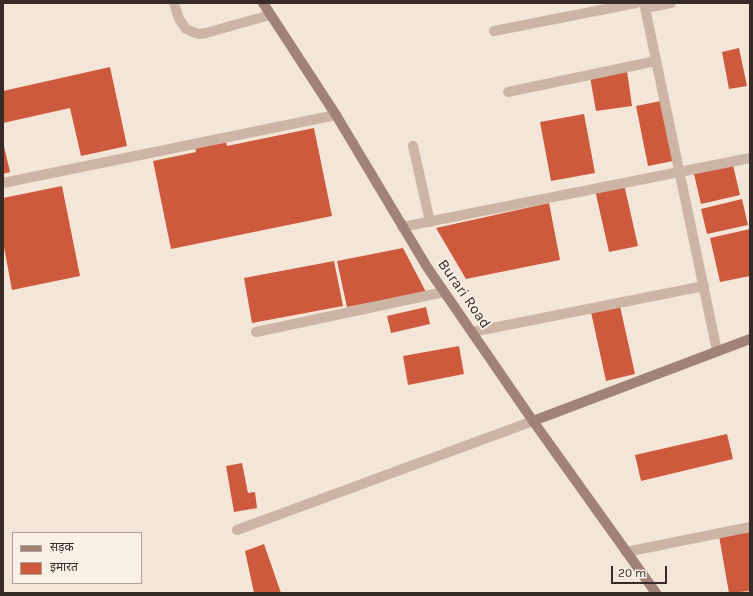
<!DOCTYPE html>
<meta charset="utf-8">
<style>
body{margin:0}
#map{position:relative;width:753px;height:596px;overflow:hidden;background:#f3e6d9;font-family:Karla,"Noto Sans Devanagari",sans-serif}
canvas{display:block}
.frame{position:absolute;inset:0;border:4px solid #372b27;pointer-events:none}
.legend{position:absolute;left:12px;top:532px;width:130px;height:52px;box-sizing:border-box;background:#faf0e6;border:1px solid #aca19a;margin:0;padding:5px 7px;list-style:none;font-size:12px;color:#372b27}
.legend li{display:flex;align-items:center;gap:8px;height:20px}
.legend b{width:20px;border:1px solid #aca19a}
.scale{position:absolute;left:611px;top:566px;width:56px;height:18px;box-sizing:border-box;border:2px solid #372b27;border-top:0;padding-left:5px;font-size:12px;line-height:14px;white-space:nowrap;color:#372b27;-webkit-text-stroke:3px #faf0e6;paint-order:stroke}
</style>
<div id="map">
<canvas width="753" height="596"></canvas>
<div class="frame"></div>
<ul class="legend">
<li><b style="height:5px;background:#a08376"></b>सड़क</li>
<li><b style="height:11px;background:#ce5a3d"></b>इमारत</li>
</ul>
<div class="scale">20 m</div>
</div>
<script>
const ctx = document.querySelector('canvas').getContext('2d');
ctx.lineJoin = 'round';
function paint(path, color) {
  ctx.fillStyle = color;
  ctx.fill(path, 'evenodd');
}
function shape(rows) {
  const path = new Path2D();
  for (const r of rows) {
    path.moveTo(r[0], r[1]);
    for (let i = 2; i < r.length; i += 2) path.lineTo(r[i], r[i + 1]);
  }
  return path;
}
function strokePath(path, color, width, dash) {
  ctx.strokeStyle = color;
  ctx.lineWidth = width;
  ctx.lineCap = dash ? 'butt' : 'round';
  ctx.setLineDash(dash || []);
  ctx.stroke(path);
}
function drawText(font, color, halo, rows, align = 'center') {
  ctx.font = font + ' Karla,sans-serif';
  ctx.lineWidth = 4;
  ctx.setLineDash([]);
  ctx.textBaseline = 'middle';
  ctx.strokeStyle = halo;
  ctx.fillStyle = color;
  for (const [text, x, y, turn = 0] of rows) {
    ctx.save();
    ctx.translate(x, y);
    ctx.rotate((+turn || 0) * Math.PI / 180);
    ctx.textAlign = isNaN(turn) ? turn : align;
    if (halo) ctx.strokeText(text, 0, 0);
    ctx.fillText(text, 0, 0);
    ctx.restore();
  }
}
paint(shape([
 [739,48,747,86,729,89,722,52],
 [110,67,127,146,81,156,70,108,3,123,3,91],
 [627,71,632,106,596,111,590,77],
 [661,101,673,161,648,166,636,106],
 [584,114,595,173,551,181,540,122],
 [314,128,332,216,171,249,153,161,196,152,195,147,226,141,227,146],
 [3,142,10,172,3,174],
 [733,165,740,195,701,204,694,174],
 [624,184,638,246,609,252,595,190],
 [62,186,80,276,12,290,3,242,3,198],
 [742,199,748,225,707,234,701,209],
 [549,203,560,260,466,279,436,228],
 [750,229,750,276,720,282,710,238],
 [403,248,426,292,347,307,337,261],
 [334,261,343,306,252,323,244,278],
 [620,306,635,374,606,381,591,312],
 [426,307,430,324,391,333,387,316],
 [459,346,464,374,408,385,403,356],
 [727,434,733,459,641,481,635,455],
 [242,463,248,493,255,492,257,508,234,512,226,466],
 [750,530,750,591,729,593,719,536],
 [264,544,281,593,254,593,245,551]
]), '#ce5a3d');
strokePath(shape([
 [174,3,179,19,186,29,193,32,199,34,206,33,270,15],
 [413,146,430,222],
 [256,332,444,292],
 [237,530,533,421],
 [626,552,750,527]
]), '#ccb5a5', 10);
strokePath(shape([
 [644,3,717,351],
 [645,8,671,3],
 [494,31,636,3],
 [508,92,656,61],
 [3,183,336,115],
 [402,227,750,158],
 [472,332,704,286]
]), '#ccb5a5', 10);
strokePath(shape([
 [263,3,336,115,427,267,533,421,656,593],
 [533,421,750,339]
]), '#a08376', 10);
drawText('15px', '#372b27', '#faf0e6', [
 ["Burari Road",464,294,55]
]);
</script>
